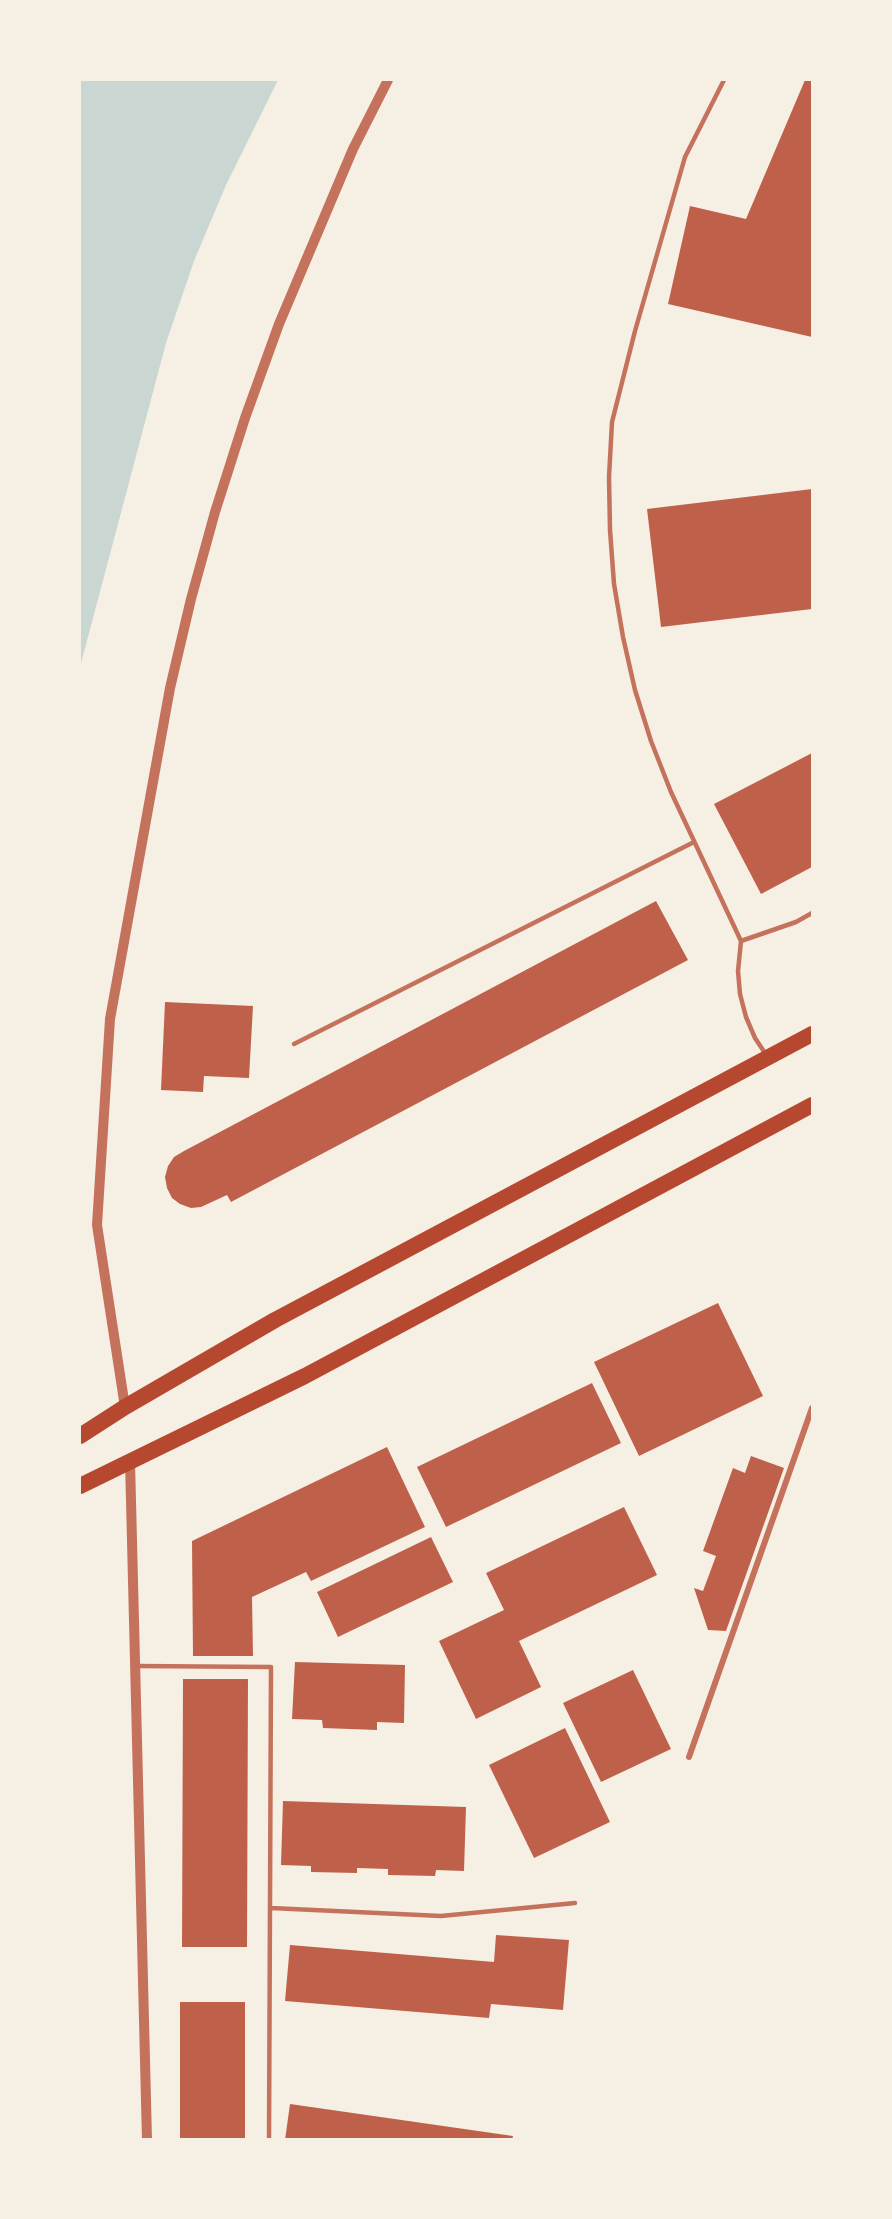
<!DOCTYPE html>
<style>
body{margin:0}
#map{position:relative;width:892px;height:2219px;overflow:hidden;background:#f6efe4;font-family:"Fira Sans",sans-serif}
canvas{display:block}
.frame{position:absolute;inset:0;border:81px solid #f6efe4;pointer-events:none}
</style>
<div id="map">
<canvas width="892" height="2219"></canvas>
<div class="frame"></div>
</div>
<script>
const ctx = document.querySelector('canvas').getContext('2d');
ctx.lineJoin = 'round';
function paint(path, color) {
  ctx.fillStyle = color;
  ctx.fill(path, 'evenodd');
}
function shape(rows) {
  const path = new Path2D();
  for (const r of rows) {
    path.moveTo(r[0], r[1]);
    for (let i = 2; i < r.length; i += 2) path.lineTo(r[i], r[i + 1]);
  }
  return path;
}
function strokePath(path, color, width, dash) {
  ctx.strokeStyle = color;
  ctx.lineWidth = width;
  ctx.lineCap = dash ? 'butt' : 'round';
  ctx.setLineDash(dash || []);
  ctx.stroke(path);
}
paint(shape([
 [80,80,278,80,226,185,194,261,166,343,80,667]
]), '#c9d6d2');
paint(shape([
 [805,80,812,80,812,337,668,304,690,206,746,219],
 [812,489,812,609,661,627,647,509],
 [812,753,812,867,761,894,714,804],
 [656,901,688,960,231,1202,227,1195,201,1207,191,1208,180,1204,172,1198,167,1188,165,1177,168,1166,174,1157,184,1151],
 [165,1002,253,1006,249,1078,204,1076,203,1092,161,1090],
 [718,1303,763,1396,639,1456,594,1362],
 [592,1383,621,1443,446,1527,417,1467],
 [387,1447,425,1527,311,1581,306,1572,252,1597,253,1656,193,1656,192,1541],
 [751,1456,784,1468,726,1631,708,1630,694,1588,703,1591,716,1556,703,1551,733,1468,745,1473],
 [624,1507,657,1575,519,1641,541,1687,476,1719,439,1641,504,1610,486,1573],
 [431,1537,453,1582,338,1637,317,1592],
 [295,1662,405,1665,404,1723,377,1722,377,1730,323,1728,322,1720,292,1719],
 [633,1670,671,1749,601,1782,563,1703],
 [183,1679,248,1679,247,1947,182,1947],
 [565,1728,610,1822,534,1858,489,1765],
 [283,1801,466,1807,464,1871,436,1870,435,1876,388,1875,388,1869,357,1868,357,1873,311,1872,311,1866,281,1865],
 [496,1935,569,1940,563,2010,491,2004,489,2018,285,2001,290,1945,494,1962],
 [180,2002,245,2002,245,2140,180,2140],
 [290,2104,513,2136,512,2140,285,2140]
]), '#bf614a');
strokePath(shape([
 [724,80,685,157,635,331,612,422,609,477,610,530,614,584,623,637,635,690,651,741,671,792,741,941,738,971,740,994,746,1017,755,1038,765,1053],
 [741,941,796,922,812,913],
 [294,1044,694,842],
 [135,1666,271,1667,269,2140],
 [271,1908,441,1916,575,1903]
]), '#c5725c', 4.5);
strokePath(shape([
 [689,1757,812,1408]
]), '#c5725c', 6);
strokePath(shape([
 [125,1407,97,1225,110,1019,170,688,191,599,215,512,245,418,279,324,353,149,388,80],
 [130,1461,147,2140]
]), '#c5725c', 10);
strokePath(shape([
 [80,1436,125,1407,275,1320,812,1034],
 [80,1486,305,1376,812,1105]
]), '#b5482f', 16);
</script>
